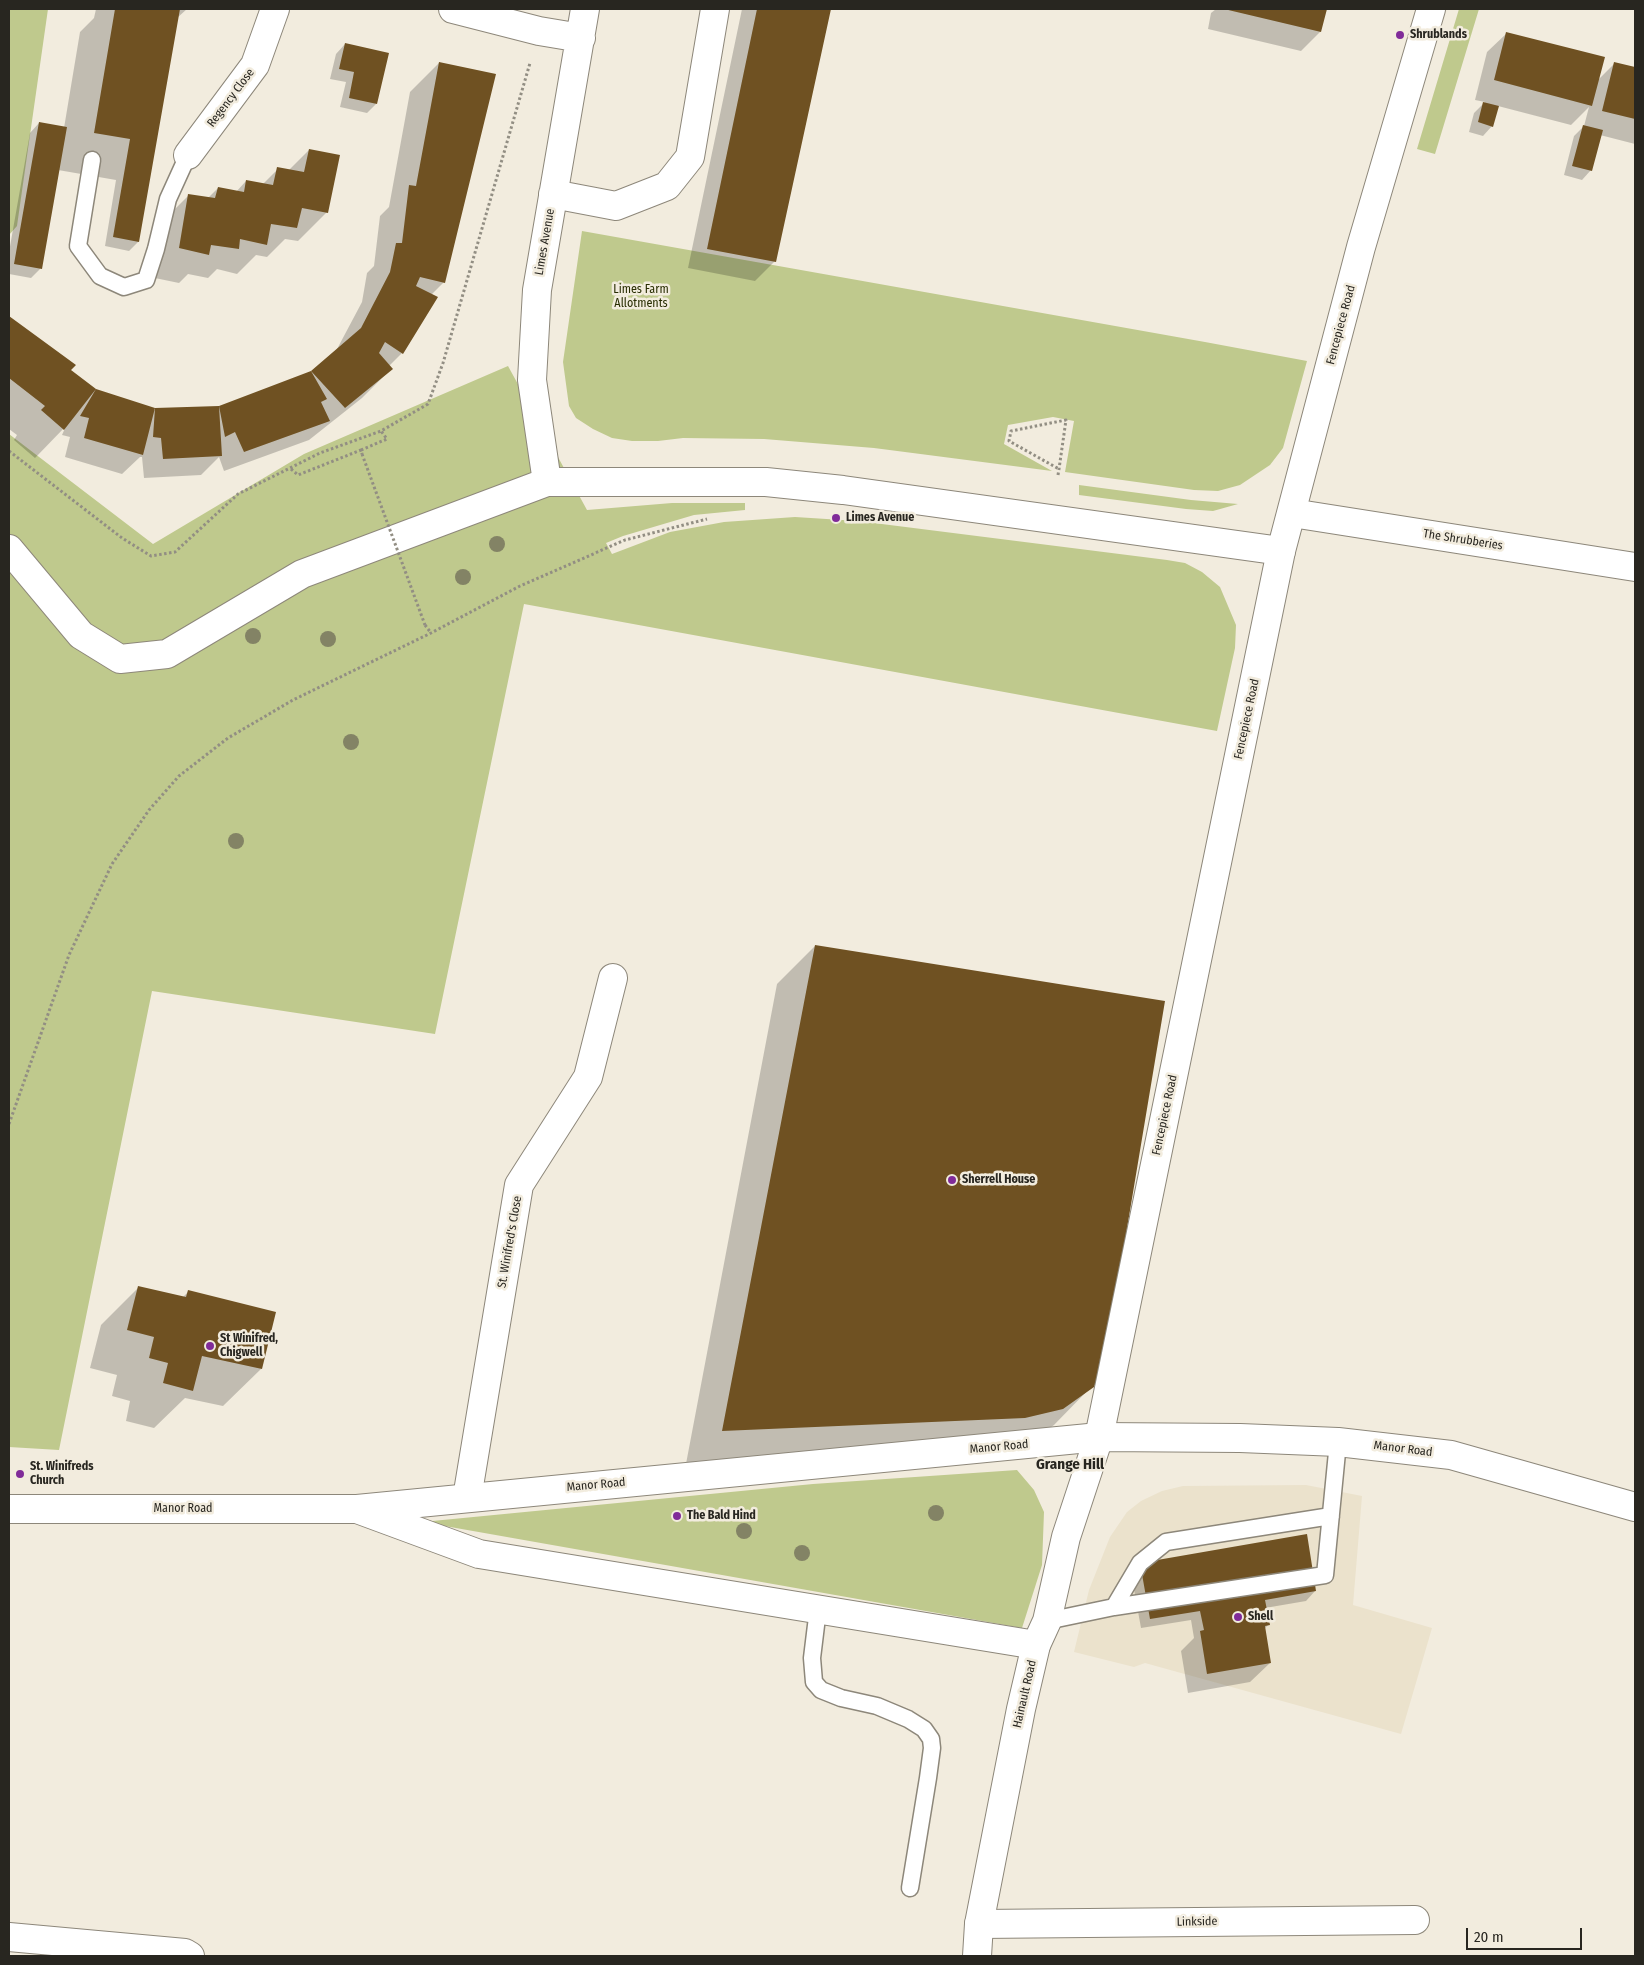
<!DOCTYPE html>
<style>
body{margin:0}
#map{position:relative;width:1644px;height:1965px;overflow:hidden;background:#f2ecde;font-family:"Fira Sans Condensed",sans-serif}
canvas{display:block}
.frame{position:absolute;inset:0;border:10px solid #282620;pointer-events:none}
.scale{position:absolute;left:1466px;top:1928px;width:116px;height:22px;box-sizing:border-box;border:2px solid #282620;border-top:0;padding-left:6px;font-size:15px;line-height:18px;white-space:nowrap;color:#282620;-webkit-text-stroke:4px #f2ecde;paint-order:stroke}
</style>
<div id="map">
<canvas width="1644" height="1965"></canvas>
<div class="frame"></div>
<div class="scale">20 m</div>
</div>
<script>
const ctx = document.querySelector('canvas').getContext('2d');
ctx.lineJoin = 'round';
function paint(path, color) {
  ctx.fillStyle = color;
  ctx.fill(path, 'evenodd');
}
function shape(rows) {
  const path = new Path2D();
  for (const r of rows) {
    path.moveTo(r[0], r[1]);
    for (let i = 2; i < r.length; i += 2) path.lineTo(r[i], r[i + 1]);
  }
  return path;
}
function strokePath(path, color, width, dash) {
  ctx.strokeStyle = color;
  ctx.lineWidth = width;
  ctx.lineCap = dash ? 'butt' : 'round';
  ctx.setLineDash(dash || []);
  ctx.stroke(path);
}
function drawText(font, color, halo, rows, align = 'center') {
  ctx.font = font + ' "Fira Sans Condensed",sans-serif';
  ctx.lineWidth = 5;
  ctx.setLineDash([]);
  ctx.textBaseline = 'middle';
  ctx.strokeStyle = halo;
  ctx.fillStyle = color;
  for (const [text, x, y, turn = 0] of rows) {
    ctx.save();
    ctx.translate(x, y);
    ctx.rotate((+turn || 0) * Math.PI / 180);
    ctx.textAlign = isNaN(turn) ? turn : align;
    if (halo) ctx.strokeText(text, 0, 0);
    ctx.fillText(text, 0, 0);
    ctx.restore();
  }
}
paint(shape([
 [1306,1485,1362,1496,1353,1605,1432,1628,1401,1734,1145,1663,1134,1667,1074,1652,1089,1590,1110,1537,1127,1512,1141,1501,1162,1491,1183,1486]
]), '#ebe2cc');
paint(shape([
 [9,9,48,9,17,226,9,235],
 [1459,9,1479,9,1435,154,1417,149],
 [582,231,1205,342,1307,361,1283,448,1270,465,1240,485,1218,491,1194,490,1065,472,1074,421,1053,417,1008,425,1004,444,1052,471,874,448,764,439,683,438,658,441,632,441,612,438,593,429,576,418,569,406,563,362],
 [508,366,587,510,672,503,745,503,745,510,694,515,623,536,606,543,612,554,670,532,724,522,795,517,858,521,1167,560,1185,563,1202,572,1220,587,1236,625,1235,648,1217,731,524,604,435,1034,152,991,59,1450,9,1447,9,434,153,544,304,454],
 [1079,485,1191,500,1238,504,1213,511,1186,509,1079,495],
 [1017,1470,1034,1490,1044,1512,1042,1565,1022,1628,422,1522,813,1484]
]), '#bfc98d');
paint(shape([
 [96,9,187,9,177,18,138,242,129,251,105,246,116,180,58,170,40,269,31,278,9,274,9,252,30,133,39,123,64,128,80,32,94,18],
 [742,9,829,9,775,261,755,281,688,268],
 [1216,9,1326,9,1320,32,1301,51,1208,29,1211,13],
 [1507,33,1597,81,1615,63,1635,69,1635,144,1600,135,1591,170,1582,180,1564,175,1574,136,1584,126,1589,107,1571,125,1498,106,1492,126,1483,136,1469,132,1474,113,1485,102,1475,100,1487,52],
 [345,44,376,104,367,113,340,107,346,82,330,79,336,54],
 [439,63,444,282,431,295,402,353,389,366,391,369,362,398,309,440,224,471,219,457,201,475,144,478,142,457,140,457,122,474,65,457,70,437,62,435,66,426,35,458,14,440,17,435,9,429,9,318,74,365,70,370,96,390,155,410,219,407,311,373,336,351,362,302,367,273,374,266,380,216,389,207,410,92],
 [309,150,327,212,298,241,285,239,267,257,256,255,237,274,217,269,208,278,188,274,179,283,150,277,160,224,189,195,208,198,218,188,236,192,246,181,262,185,278,169,288,171],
 [815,946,1092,1386,1054,1425,1024,1446,685,1469,777,984],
 [139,1287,183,1297,188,1292,261,1369,223,1406,185,1398,154,1428,126,1421,130,1401,112,1396,117,1375,90,1368,101,1325],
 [1131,1573,1315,1591,1306,1601,1265,1608,1268,1625,1264,1629,1270,1663,1250,1682,1188,1693,1181,1651,1194,1638,1191,1620,1141,1628]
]), '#0003');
paint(shape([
 [115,9,180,9,139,242,113,237,130,139,94,133],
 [757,9,831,9,776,262,707,249],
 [1224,9,1327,9,1321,32],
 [1506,32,1605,57,1592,106,1494,80],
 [345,43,389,53,377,104,349,98,354,72,339,69],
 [439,62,496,74,445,283,420,277,416,286,438,297,403,354,385,342,379,353,393,369,345,408,311,371,361,328,390,272,396,243,402,243,409,185,416,186],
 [1614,62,1635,67,1635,119,1602,111],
 [1483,102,1499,106,1493,127,1478,122],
 [39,122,67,127,42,269,14,264],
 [1583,125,1603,130,1592,171,1572,166],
 [309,149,340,155,328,213,302,208,297,228,271,224,267,245,240,239,239,249,211,245,209,255,179,248,188,194,215,198,218,187,244,192,246,180,273,185,277,167,304,172],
 [9,316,76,365,71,370,96,389,155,408,143,455,84,438,89,418,80,416,96,389,64,430,41,410,45,406,9,378],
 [311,371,327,399,321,402,330,421,244,452,235,432,225,437,219,406],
 [219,406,222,456,163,459,161,438,153,437,155,408],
 [815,945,1165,1001,1105,1360,1094,1387,1063,1409,1025,1418,722,1431],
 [138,1286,186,1297,188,1290,276,1312,262,1369,202,1356,193,1391,163,1383,168,1363,149,1358,154,1337,127,1330],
 [1307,1534,1316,1591,1265,1600,1270,1625,1265,1626,1271,1663,1207,1674,1200,1631,1204,1630,1200,1611,1150,1619,1140,1563]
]), '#6f5122');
const lane = shape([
 [92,160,78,246,100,276,124,287,146,280,156,249,168,199,188,155],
 [1114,1607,1140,1563,1166,1542,1331,1516],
 [818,1609,812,1658,814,1682,821,1690,841,1698,877,1706,908,1719,924,1729,931,1739,932,1748,928,1778,910,1888],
 [1047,1621,1114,1607,1325,1575,1338,1442]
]);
const street = shape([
 [453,9,539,31,581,38],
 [188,155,255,65,275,9],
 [553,194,616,206,667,186,690,157,715,9],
 [547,482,532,380,537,290,585,9],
 [1292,513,1635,567],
 [9,549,81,635,120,659,167,654,302,574,547,482,766,482,843,490,1281,551],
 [467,1498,519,1185,588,1077,613,978],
 [357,1509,479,1554,1036,1645],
 [979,1924,1415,1920],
 [9,1937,185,1953,190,1956]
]);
const secondary = shape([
 [9,1509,357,1509,1099,1437,1240,1438,1338,1442,1451,1455,1635,1507]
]);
const primary = shape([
 [977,1956,979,1924,1021,1709,1036,1645,1047,1621,1066,1537,1099,1437,1281,551,1361,247,1431,9]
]);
strokePath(lane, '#8d877a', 19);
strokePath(street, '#8d877a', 30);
strokePath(secondary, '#8d877a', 30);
strokePath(primary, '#8d877a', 30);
strokePath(shape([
 [361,450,387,439,381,431],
 [9,451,122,538,151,556,175,552,238,494,320,453,381,431,428,404,443,363,530,63],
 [291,469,298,475,361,450,362,454],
 [1058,475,1059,469,1066,420,1011,431,1009,441,1059,469],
 [425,625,431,633],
 [9,1124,69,955,112,864,149,810,179,776,228,738,293,700,431,633,520,586,625,540,707,519]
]), '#928e83', 3, [2.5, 2.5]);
strokePath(lane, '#fff', 16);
strokePath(street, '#fff', 28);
strokePath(secondary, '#fff', 28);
strokePath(primary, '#fff', 28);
strokePath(shape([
 [362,454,425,625]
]), '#928e83', 3, [2.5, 2.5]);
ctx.fillStyle = '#838365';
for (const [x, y] of [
 [497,544],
 [463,577],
 [253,636],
 [328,639],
 [351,742],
 [236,841],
 [936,1513],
 [744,1531],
 [802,1553]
]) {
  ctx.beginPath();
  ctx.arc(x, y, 8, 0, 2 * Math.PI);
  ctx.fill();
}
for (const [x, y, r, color] of [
 [1400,35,5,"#802b99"],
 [836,518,5,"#802b99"],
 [952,1180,5,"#802b99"],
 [210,1346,5,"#802b99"],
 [20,1474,5,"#802b99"],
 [677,1516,5,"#802b99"],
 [1238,1617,5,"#802b99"]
]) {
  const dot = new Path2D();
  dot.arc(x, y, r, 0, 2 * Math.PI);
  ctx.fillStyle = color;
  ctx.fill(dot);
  strokePath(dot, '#f2ecde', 2);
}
drawText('bold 12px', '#282620', '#f2ecde', [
 ["Shrublands",1410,35],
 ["Limes Avenue",846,518],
 ["Sherrell House",962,1180],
 ["St Winifred,",220,1339],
 ["Chigwell",220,1353],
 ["St. Winifreds",30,1467],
 ["Church",30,1481],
 ["The Bald Hind",687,1516],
 ["Shell",1248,1617]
], 'left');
drawText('12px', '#282620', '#f2ecde', [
 ["Regency Close",231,98,-53],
 ["Limes Avenue",545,242,-80],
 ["Fencepiece Road",1341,325,-75],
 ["The Shrubberies",1463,540,9],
 ["Fencepiece Road",1247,719,-78],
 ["Fencepiece Road",1165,1115,-78],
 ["St. Winifred's Close",510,1242,-80],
 ["Manor Road",999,1447,-5],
 ["Manor Road",1403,1449,7],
 ["Manor Road",596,1485,-5],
 ["Manor Road",183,1509],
 ["Hainault Road",1025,1694,-77],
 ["Linkside",1197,1922,-1]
]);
drawText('12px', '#282d02', '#f2ecde', [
 ["Limes Farm",641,290],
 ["Allotments",641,304]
]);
drawText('bold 15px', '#282620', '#f2ecde', [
 ["Grange Hill",1070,1465]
]);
</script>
